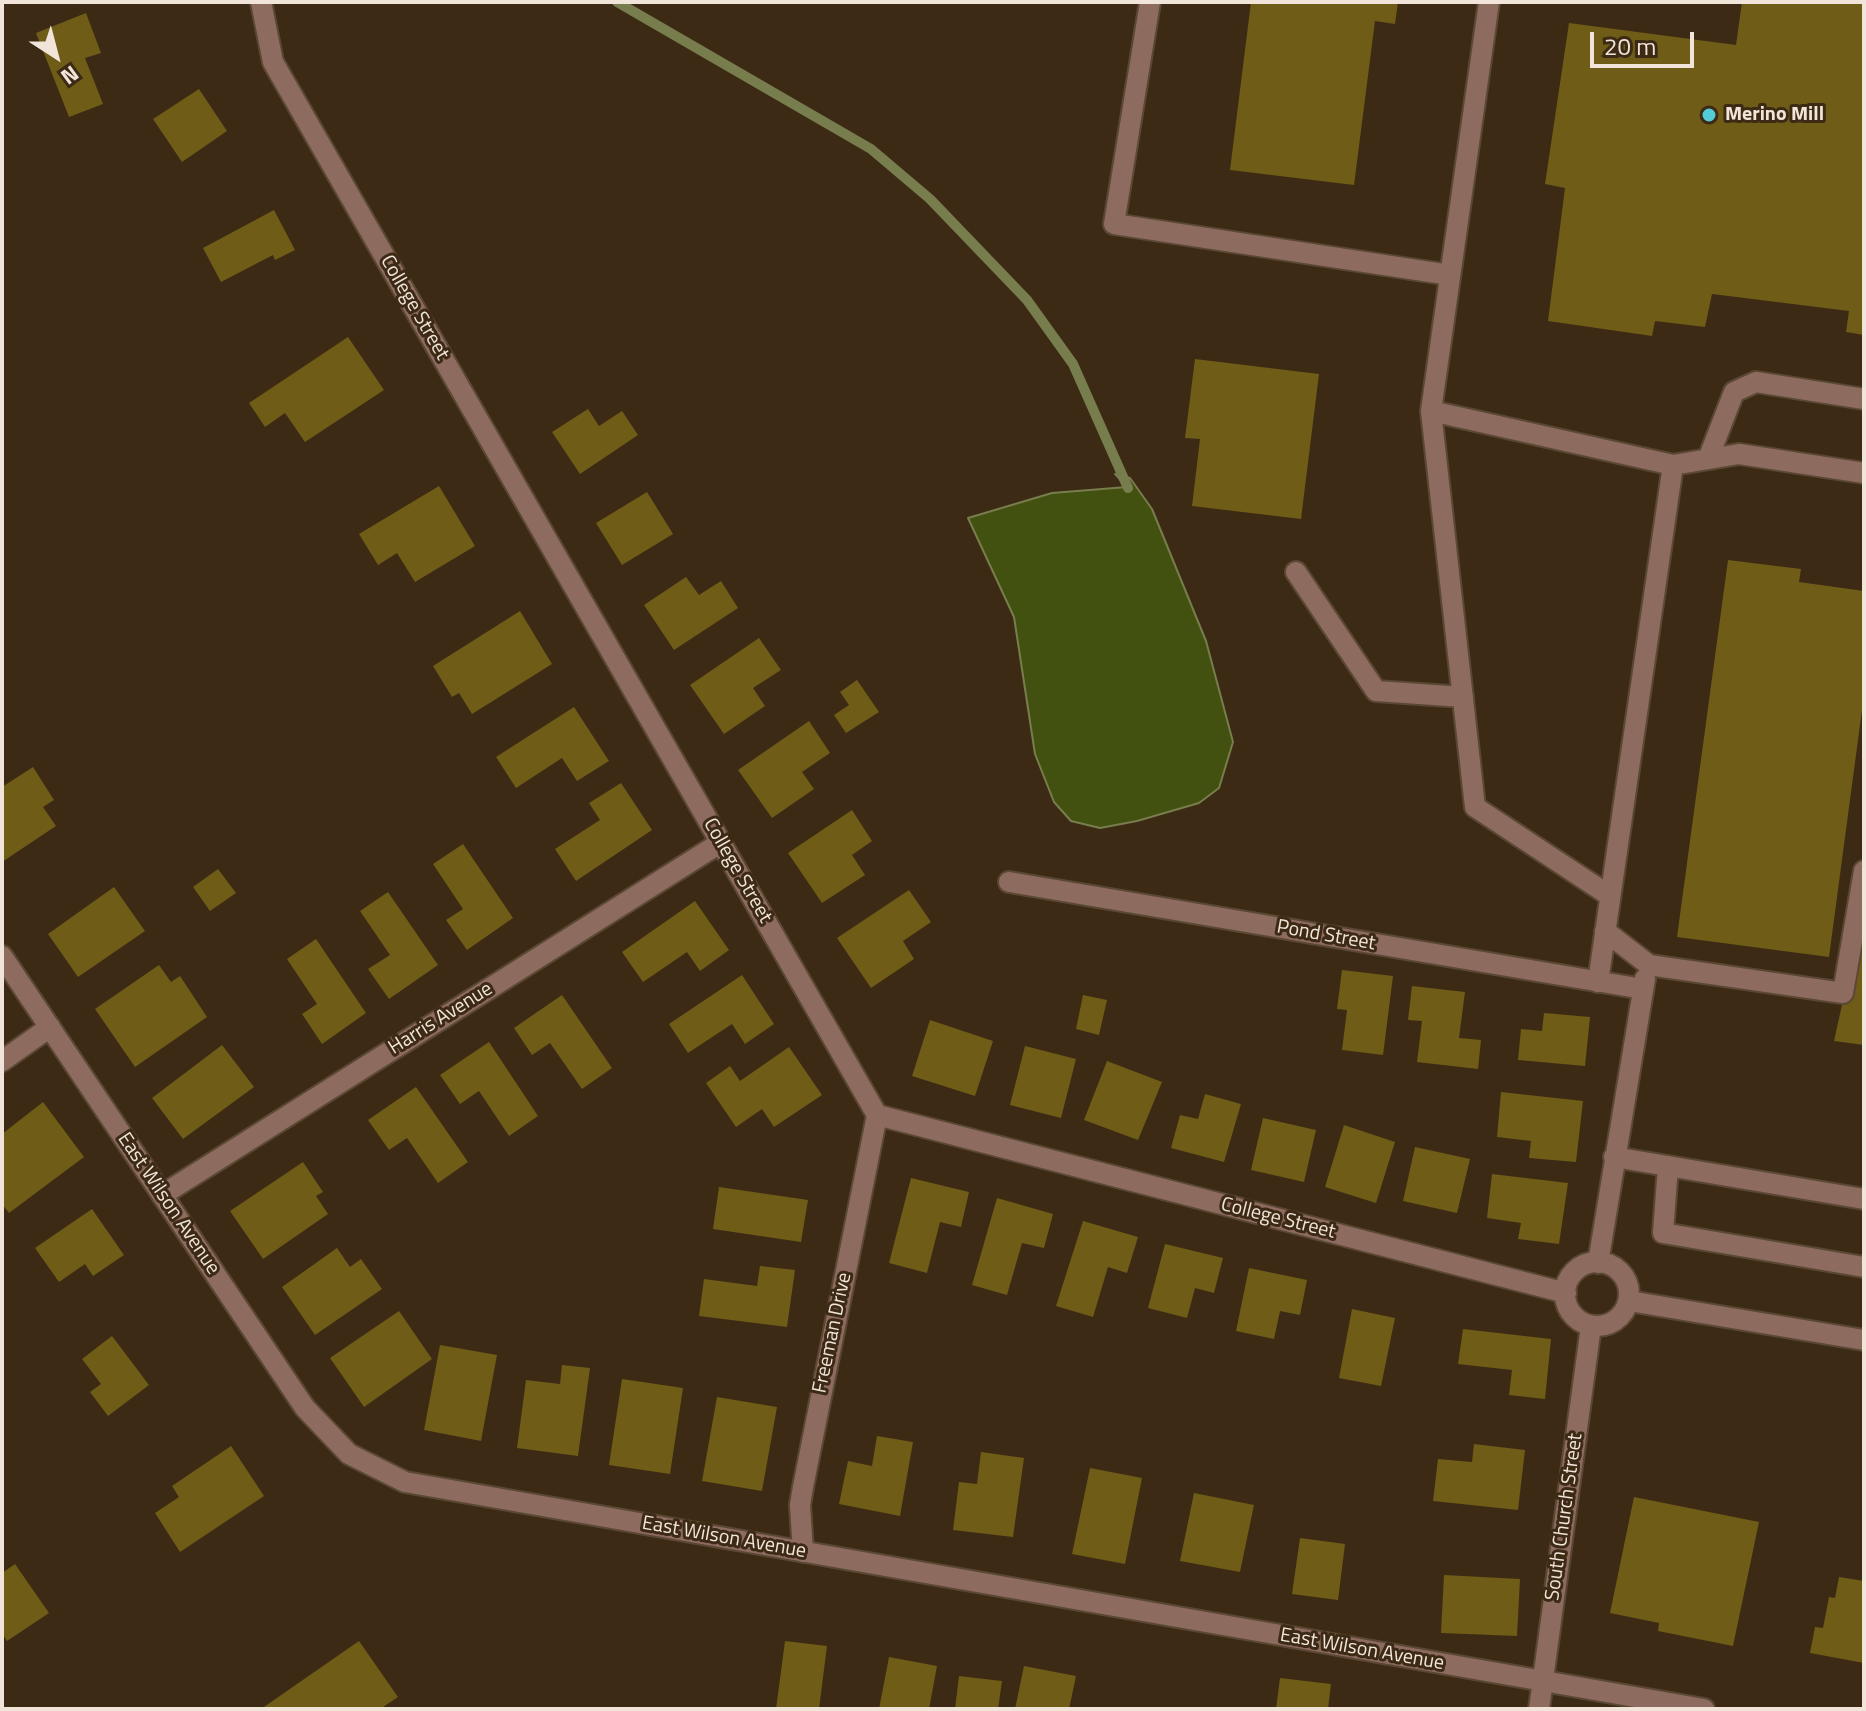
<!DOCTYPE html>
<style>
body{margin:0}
#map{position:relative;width:1866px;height:1711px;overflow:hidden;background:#3d2a15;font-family:"Titillium Web",sans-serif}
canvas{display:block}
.frame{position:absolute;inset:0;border:4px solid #f1e4d8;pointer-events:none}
.north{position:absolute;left:16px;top:16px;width:80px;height:80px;-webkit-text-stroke:6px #3d2a15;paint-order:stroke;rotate:144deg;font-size:22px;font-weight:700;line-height:32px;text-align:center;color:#f1e4d8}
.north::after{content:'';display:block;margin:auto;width:28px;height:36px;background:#f1e4d8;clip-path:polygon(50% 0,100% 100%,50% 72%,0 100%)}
.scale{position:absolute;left:1590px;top:32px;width:104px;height:36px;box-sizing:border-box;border:4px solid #f1e4d8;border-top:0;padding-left:10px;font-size:24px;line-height:28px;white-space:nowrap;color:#f1e4d8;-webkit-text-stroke:6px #3d2a15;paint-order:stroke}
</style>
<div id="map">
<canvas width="1866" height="1711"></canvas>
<div class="frame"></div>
<div class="north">N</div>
<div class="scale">20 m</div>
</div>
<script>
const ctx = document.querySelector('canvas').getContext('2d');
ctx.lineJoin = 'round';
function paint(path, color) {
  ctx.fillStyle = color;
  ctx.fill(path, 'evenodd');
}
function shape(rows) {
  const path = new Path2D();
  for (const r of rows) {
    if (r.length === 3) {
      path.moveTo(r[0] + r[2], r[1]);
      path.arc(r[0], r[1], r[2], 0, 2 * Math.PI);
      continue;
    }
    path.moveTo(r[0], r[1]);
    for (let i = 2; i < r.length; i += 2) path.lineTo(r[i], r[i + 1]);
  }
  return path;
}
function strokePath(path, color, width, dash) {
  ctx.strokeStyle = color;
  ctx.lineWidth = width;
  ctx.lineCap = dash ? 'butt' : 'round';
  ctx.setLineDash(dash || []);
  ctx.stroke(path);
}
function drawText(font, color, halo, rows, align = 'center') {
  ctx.font = font + ' "Titillium Web",sans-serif';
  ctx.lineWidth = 6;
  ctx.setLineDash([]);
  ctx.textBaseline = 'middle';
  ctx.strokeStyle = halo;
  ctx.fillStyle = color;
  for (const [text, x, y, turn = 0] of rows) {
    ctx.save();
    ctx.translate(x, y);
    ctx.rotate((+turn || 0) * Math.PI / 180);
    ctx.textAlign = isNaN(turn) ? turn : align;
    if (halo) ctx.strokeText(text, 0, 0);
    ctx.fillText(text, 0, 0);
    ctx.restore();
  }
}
const water = shape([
 [1115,474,1130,478,1152,509,1206,641,1233,742,1219,788,1199,803,1137,821,1100,828,1071,821,1054,802,1035,754,1014,617,968,518,1052,493,1127,487,1115,474]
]);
paint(water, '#435110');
strokePath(water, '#777d4c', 2);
strokePath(shape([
 [617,2,871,149,930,199,1027,300,1073,364,1128,488]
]), '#777d4c', 10);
paint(shape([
 [1251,2,1398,2,1395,24,1375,21,1354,185,1230,170],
 [1742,2,1864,2,1864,335,1846,332,1849,311,1712,294,1705,327,1655,321,1652,336,1548,321,1565,188,1545,184,1569,23,1736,45],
 [86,13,101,53,85,58,103,104,69,117,36,33],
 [199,89,227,131,182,162,153,119],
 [274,210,295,250,275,260,273,255,221,282,203,248],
 [348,337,384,390,305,442,285,413,265,427,249,403],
 [1195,359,1319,374,1301,519,1192,506,1200,439,1185,438],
 [588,409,599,426,622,411,638,435,580,474,552,432],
 [439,486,475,546,415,582,397,553,378,565,359,534],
 [647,492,673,534,622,565,596,523],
 [1728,560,1801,569,1799,582,1864,591,1864,695,1829,957,1677,937],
 [686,577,699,595,721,581,738,608,674,650,644,605],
 [520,611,552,664,472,714,459,693,452,697,433,666],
 [759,638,781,670,753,688,765,706,724,734,690,685],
 [857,680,879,712,846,733,834,715,849,705,840,692],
 [574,707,609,761,577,781,562,758,516,788,496,757],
 [809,721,830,753,802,772,814,789,772,818,738,770],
 [33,767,54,800,43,807,56,826,2,862,2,787],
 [621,783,652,830,576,881,555,849,600,820,589,803],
 [852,810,872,841,852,855,865,875,822,903,788,853],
 [463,844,513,918,467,950,446,920,463,909,433,864],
 [218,869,236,893,210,911,193,887],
 [114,887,145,931,78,977,48,934],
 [909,890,931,922,903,941,914,959,871,988,837,938],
 [388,892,438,965,389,999,368,969,390,955,360,911],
 [695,901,729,950,700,971,687,952,643,982,622,952],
 [1864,926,1864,1045,1834,1041,1851,964],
 [316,939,366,1013,322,1044,302,1014,317,1004,287,959],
 [159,965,171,982,180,976,207,1017,135,1067,95,1009],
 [1342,970,1393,976,1383,1055,1342,1050,1347,1010,1337,1009],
 [742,975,774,1024,745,1044,732,1024,688,1053,669,1024],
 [1412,986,1465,992,1459,1038,1481,1040,1478,1069,1417,1062,1422,1021,1408,1020],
 [562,995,612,1068,582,1089,550,1043,532,1055,514,1028],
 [1083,995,1107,1000,1099,1035,1076,1029],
 [1544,1013,1590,1017,1585,1066,1518,1060,1521,1029,1542,1031],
 [930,1020,993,1041,975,1096,912,1076],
 [489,1042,538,1116,509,1136,479,1091,460,1104,440,1075],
 [222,1045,254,1087,183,1139,152,1098],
 [1025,1046,1076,1059,1061,1118,1010,1105],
 [789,1047,822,1095,774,1127,762,1109,736,1127,706,1083,730,1066,740,1081],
 [1107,1061,1162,1082,1138,1140,1084,1120],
 [416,1087,468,1162,438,1183,407,1138,389,1150,368,1120],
 [1501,1092,1583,1101,1576,1162,1529,1158,1531,1141,1497,1137],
 [1205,1094,1241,1104,1224,1162,1171,1148,1180,1115,1198,1119],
 [43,1102,84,1157,9,1213,2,1204,2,1134],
 [1263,1118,1316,1130,1304,1182,1251,1170],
 [1344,1125,1395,1142,1376,1203,1325,1187],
 [1415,1147,1470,1159,1457,1213,1403,1201],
 [303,1162,323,1192,316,1196,328,1214,263,1259,230,1211],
 [1492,1174,1568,1183,1559,1244,1518,1239,1521,1223,1487,1218],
 [911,1178,969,1192,961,1227,940,1222,927,1273,889,1263],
 [719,1187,808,1200,801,1242,713,1229],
 [997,1198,1053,1214,1044,1248,1022,1243,1007,1295,972,1285],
 [92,1209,124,1255,93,1276,85,1264,59,1282,35,1248],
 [1083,1221,1138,1237,1127,1273,1108,1267,1093,1317,1056,1306],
 [1165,1244,1223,1258,1214,1293,1195,1288,1187,1318,1148,1308],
 [337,1248,350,1267,361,1259,382,1289,315,1335,282,1287],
 [760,1266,795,1270,787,1327,699,1316,704,1279,757,1286],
 [1249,1268,1307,1280,1300,1315,1280,1311,1274,1339,1236,1331],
 [1352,1309,1395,1318,1381,1386,1339,1378],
 [399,1311,432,1359,364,1407,330,1358],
 [1463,1329,1551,1339,1545,1399,1509,1395,1512,1370,1458,1364],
 [112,1336,149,1385,108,1416,90,1392,101,1384,82,1359],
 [440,1345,497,1355,481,1441,424,1430],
 [562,1365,590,1368,578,1456,517,1448,526,1380,560,1384],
 [622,1379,683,1388,670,1474,609,1465],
 [717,1397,777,1407,762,1491,702,1481],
 [877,1436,913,1442,900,1516,839,1504,848,1461,872,1466],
 [1474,1444,1525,1450,1518,1510,1433,1501,1438,1459,1472,1462],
 [231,1446,264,1496,180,1552,155,1513,179,1497,172,1486],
 [981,1452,1024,1458,1013,1537,953,1530,959,1482,977,1484],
 [1090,1468,1142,1478,1125,1564,1072,1554],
 [1194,1493,1254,1505,1240,1572,1180,1561],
 [1634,1497,1759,1522,1733,1646,1658,1631,1659,1623,1610,1613],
 [1300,1538,1345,1544,1338,1600,1292,1594],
 [15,1564,49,1613,7,1641,2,1633,2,1573],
 [1444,1575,1520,1579,1517,1636,1441,1633],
 [1839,1577,1864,1581,1864,1663,1810,1653,1815,1627,1823,1628,1829,1597,1835,1598],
 [359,1641,398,1697,380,1709,261,1709],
 [785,1641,827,1646,819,1709,776,1709],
 [889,1657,937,1666,929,1709,879,1709],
 [1024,1666,1076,1676,1069,1709,1015,1709],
 [959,1676,1002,1681,998,1709,955,1709],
 [1280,1678,1331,1684,1328,1709,1276,1709]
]), '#6e5c17');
const minor = shape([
 [261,2,273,62,877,1115,1566,1293],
 [1150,2,1114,224,1450,275],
 [1489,2,1431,411,1673,465,1598,982],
 [1431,411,1475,807,1610,896],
 [1708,459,1734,392,1756,382,1864,399],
 [1673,465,1739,454,1864,473],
 [1296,572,1376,691,1463,697],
 [1009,882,1643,989],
 [1605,931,1649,965,1843,993,1864,871],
 [2,956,305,1408,349,1454,405,1482,1704,1709],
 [2,1061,50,1027],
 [1614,1157,1864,1199],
 [1668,1166,1663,1233,1864,1267],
 [162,1195,720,843],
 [1597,1294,32],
 [1598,1263,1645,979],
 [1629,1301,1864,1340],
 [803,1552,800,1505,803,1487,877,1115],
 [1539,1709,1591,1326]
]);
strokePath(minor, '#5a4834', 24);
strokePath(minor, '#8e6b5f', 20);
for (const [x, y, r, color] of [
 [1709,115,8,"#52ccd6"]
]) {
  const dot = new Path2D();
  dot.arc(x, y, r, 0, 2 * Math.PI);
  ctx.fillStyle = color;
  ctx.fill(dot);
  strokePath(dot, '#3d2a15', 3);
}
drawText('bold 20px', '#f1e4d8', '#3d2a15', [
 ["Merino Mill",1725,115]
], 'left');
drawText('20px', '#f1e4d8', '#3d2a15', [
 ["College Street",414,308,60],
 ["College Street",737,871,60],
 ["Pond Street",1326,936,10],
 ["Harris Avenue",441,1019,-32],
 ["East Wilson Avenue",168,1204,56],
 ["College Street",1278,1219,14],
 ["Freeman Drive",833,1333,-78],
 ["South Church Street",1565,1517,-82],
 ["East Wilson Avenue",724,1538,10],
 ["East Wilson Avenue",1362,1650,10]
]);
</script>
